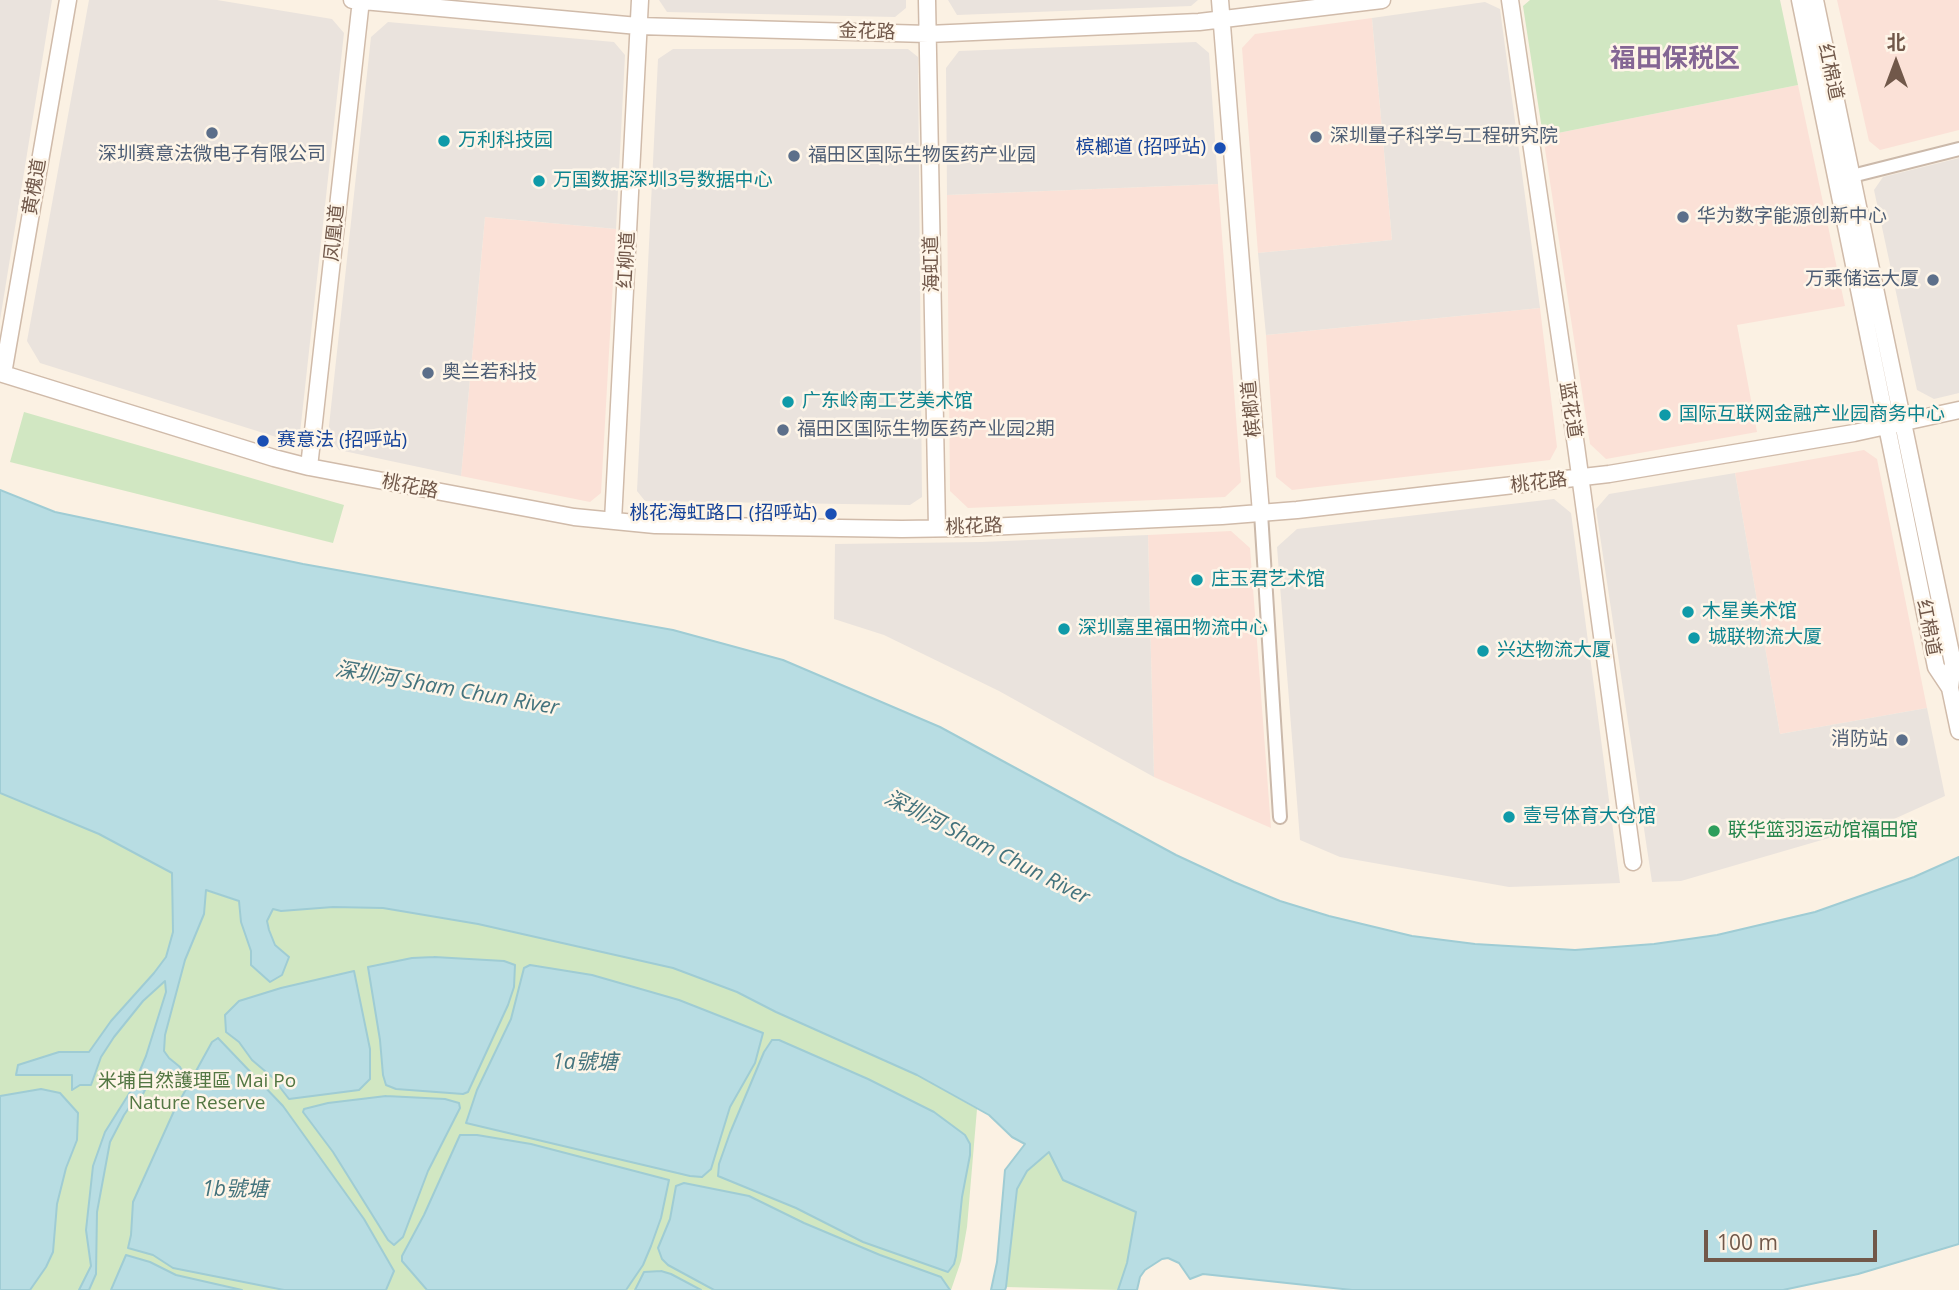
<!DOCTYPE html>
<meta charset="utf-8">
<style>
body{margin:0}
#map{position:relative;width:1959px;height:1290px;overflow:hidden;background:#fbf1e3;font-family:"Open Sans","Noto Sans SC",sans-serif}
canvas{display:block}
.north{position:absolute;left:1861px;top:28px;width:70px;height:70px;-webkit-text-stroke:5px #fef5e8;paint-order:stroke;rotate:0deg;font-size:19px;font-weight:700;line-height:28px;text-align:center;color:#71584a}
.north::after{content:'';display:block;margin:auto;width:24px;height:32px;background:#71584a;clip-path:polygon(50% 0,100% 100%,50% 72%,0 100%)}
.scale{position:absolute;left:1704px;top:1230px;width:173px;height:32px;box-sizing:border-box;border:4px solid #71584a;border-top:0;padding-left:9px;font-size:21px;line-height:24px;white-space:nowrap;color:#71584a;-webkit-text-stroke:5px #fef5e8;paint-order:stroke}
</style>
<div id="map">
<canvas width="1959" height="1290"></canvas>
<div class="north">北</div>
<div class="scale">100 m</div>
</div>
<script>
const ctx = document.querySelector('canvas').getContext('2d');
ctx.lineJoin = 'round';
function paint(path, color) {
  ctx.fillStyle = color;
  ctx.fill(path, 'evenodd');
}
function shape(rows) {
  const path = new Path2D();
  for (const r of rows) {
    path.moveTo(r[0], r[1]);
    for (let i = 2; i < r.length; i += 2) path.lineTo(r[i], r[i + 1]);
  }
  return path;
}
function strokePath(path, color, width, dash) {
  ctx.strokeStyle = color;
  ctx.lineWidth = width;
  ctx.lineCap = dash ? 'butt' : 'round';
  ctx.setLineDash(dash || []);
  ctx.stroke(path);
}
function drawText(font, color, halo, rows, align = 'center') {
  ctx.font = font + ' "Open Sans","Noto Sans SC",sans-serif';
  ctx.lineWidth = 5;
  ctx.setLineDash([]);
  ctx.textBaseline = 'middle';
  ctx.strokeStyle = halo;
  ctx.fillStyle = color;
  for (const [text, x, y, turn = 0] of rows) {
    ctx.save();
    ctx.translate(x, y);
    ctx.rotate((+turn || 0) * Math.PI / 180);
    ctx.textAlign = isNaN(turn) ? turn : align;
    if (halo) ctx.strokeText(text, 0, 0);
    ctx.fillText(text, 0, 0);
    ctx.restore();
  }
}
paint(shape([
 [1837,0,1959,0,1959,130,1880,150,1869,141],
 [1372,18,1392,240,1258,253,1242,48,1255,34],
 [1798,85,1845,306,1737,325,1757,432,1606,459,1590,444,1543,136],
 [1218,184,1241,482,1225,497,968,508,950,491,947,195],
 [485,217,616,229,601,493,590,502,461,476],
 [1540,308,1557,447,1550,460,1292,490,1276,477,1266,335],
 [1864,450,1877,459,1927,708,1780,734,1735,473],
 [1231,531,1250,548,1271,828,1154,777,1148,535]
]), '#fbe1d7');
paint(shape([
 [0,0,52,0,0,320],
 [89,0,217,0,332,19,344,33,300,433,289,441,40,363,27,341],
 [659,0,906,0,906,8,895,17,667,12],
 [948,0,1198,0,1191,6,957,15],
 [1485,2,1500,9,1540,308,1266,335,1258,253,1392,240,1372,18],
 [388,22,614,42,625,55,616,229,485,217,461,476,339,450,328,435,371,37],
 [1196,42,1209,53,1218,184,947,195,946,68,959,51],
 [673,49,908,49,918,57,922,497,910,505,645,501,637,491,658,59],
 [1959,158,1959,393,1934,399,1917,390,1874,190,1883,177],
 [1735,473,1780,734,1927,708,1945,796,1894,819,1681,881,1652,882,1596,509,1609,494],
 [1554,499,1571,513,1620,883,1509,887,1340,857,1300,840,1277,547,1297,529],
 [1148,535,1154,777,999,691,884,635,834,619,835,544,982,542]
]), '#eae3dd');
paint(shape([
 [1530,0,1780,0,1798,85,1543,136,1523,6],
 [24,412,344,505,333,543,10,462],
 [0,662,366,908,383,908,478,924,673,968,737,992,776,1012,917,1075,977,1109,967,1227,961,1261,951,1290,0,1290],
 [1050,1152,1063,1180,1136,1212,1127,1263,1118,1290,1006,1287,1017,1189,1027,1171]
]), '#d1e7c2');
const water = shape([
 [0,490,55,512,303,564,673,630,783,660,940,727,1176,855,1234,882,1280,901,1329,916,1412,936,1475,944,1575,950,1654,944,1717,935,1815,912,1914,877,1959,857,1959,1244,1858,1274,1783,1290,1352,1290,1203,1274,1190,1279,1179,1263,1168,1258,1162,1259,1145,1270,1140,1277,1137,1290,1118,1290,1127,1263,1136,1212,1063,1180,1049,1152,1027,1171,1017,1189,1006,1287,1005,1290,991,1290,997,1262,1005,1170,1025,1144,1012,1137,989,1115,917,1075,776,1012,737,992,673,968,478,924,383,908,333,907,281,911,273,909,267,921,269,930,275,945,289,957,282,975,270,982,251,965,251,951,241,922,239,901,206,890,204,914,185,960,165,1035,164,1051,169,1058,180,1067,185,1077,181,1081,165,1080,152,1075,143,1094,135,1099,124,1115,110,1142,97,1212,96,1274,89,1290,79,1290,91,1266,86,1230,93,1166,105,1132,132,1089,146,1056,166,992,165,981,143,1001,114,1037,101,1057,91,1085,80,1085,72,1090,72,1075,16,1075,18,1065,59,1052,89,1052,111,1021,154,973,166,957,173,932,172,873,99,834,0,793,0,490],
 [434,957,504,961,515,965,514,987,508,1005,468,1092,463,1094,396,1089,386,1085,383,1075,380,1040,368,967,412,958,434,957],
 [530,965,592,975,679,1000,763,1033,755,1063,730,1107,711,1169,702,1177,690,1176,466,1123,477,1090,511,1019,524,968,530,965],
 [354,971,370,1049,370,1079,359,1090,289,1099,272,1077,252,1060,239,1042,226,1032,225,1015,239,1001,281,988,354,971],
 [218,1038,283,1106,364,1219,394,1271,386,1290,284,1290,173,1268,153,1255,128,1248,131,1235,133,1202,174,1111,212,1042,218,1038],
 [772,1040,779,1040,868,1079,934,1112,965,1135,970,1144,970,1155,962,1197,956,1256,954,1264,948,1272,863,1242,796,1208,718,1176,719,1164,730,1133,764,1052,772,1040],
 [41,1089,60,1093,78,1113,77,1140,66,1168,57,1204,53,1252,46,1267,30,1290,0,1290,0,1096,41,1089],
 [386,1096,445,1099,459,1103,460,1108,428,1171,403,1237,394,1245,388,1240,333,1152,303,1112,304,1109,328,1103,386,1096],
 [460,1135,477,1135,531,1144,669,1180,661,1218,651,1246,643,1265,626,1290,427,1290,402,1261,402,1256,424,1215,460,1135],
 [684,1183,749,1196,804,1223,880,1255,941,1277,950,1290,714,1290,668,1265,662,1259,658,1248,670,1219,676,1186,684,1183],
 [126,1255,150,1262,176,1275,242,1290,111,1290,126,1255],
 [661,1271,671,1274,701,1290,635,1290,644,1272,661,1271]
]);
paint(water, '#b8dde3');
strokePath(water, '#9fccd4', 2);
const street = shape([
 [1844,178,1959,149],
 [1261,513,1280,817]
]);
const secondary = shape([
 [352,0,638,26,928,34,1199,22,1382,0],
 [927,0,937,528],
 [1220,0,1261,513],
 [1510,0,1576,446,1633,862],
 [1800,0,1936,667,1950,688],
 [1815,0,1953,663,1950,688,1959,731],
 [0,373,274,458,309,467,574,517,655,525,902,529,966,528,1222,516,1297,510,1609,474,1854,433,1959,410],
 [3,374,68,0],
 [309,467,361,0],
 [613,521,640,0]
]);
strokePath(street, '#cbb9aa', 16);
strokePath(secondary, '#d0bbaa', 19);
strokePath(street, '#fff', 12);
strokePath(secondary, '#fff', 16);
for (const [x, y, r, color] of [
 [212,133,7,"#5c6f8a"],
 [1316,137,7,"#5c6f8a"],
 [444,141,7,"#0f9aa8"],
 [1220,148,7,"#1a4fb4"],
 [794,156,7,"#5c6f8a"],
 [539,181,7,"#0f9aa8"],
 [1683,217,7,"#5c6f8a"],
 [1933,280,7,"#5c6f8a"],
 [428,373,7,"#5c6f8a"],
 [788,402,7,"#0f9aa8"],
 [1665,415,7,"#0f9aa8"],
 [783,430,7,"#5c6f8a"],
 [263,441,7,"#1a4fb4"],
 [831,514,7,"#1a4fb4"],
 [1197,580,7,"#0f9aa8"],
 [1688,612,7,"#0f9aa8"],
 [1064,629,7,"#0f9aa8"],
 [1694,638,7,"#0f9aa8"],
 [1483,651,7,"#0f9aa8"],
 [1902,740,7,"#5c6f8a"],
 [1509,817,7,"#0f9aa8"],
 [1714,831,7,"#2e9e5b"]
]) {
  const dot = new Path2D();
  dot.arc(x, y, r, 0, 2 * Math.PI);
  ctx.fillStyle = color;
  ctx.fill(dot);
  strokePath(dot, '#fef5e8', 2.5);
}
drawText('19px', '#71584a', '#fef5e8', [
 ["金花路",867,32,2],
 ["红棉道",1830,72,78],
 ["黄槐道",35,187,-80],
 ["凤凰道",335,233,-84],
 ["红柳道",627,260,-87],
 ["海虹道",932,264,-91],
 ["槟榔道",1252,409,-95],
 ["蓝花道",1570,410,81],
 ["桃花路",1539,483,-7],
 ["桃花路",410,487,11],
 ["桃花路",974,527,-2],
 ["红棉道",1928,628,79]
]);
drawText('19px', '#4e5e75', '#fef5e8', [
 ["深圳量子科学与工程研究院",1330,137],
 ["深圳赛意法微电子有限公司",212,155,"center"],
 ["福田区国际生物医药产业园",808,156],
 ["华为数字能源创新中心",1697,217],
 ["万乘储运大厦",1919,280,"right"],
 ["奥兰若科技",442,373],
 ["福田区国际生物医药产业园2期",797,430],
 ["消防站",1888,740,"right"]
], 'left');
drawText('19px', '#0d838f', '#fef5e8', [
 ["万利科技园",458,141],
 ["万国数据深圳3号数据中心",553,181],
 ["广东岭南工艺美术馆",802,402],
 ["国际互联网金融产业园商务中心",1679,415],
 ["庄玉君艺术馆",1211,580],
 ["木星美术馆",1702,612],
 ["深圳嘉里福田物流中心",1078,629],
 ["城联物流大厦",1708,638],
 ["兴达物流大厦",1497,651],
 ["壹号体育大仓馆",1523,817]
], 'left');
drawText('19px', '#164399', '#fef5e8', [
 ["槟榔道 (招呼站)",1206,148],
 ["赛意法 (招呼站)",277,441,"left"],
 ["桃花海虹路口 (招呼站)",817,514]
], 'right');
drawText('19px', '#27864d', '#fef5e8', [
 ["联华篮羽运动馆福田馆",1728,831]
], 'left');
drawText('19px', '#537743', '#fef5e8', [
 ["米埔自然護理區 Mai Po",197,1082],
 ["Nature Reserve",197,1104]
]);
drawText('italic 21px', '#43737d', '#fef5e8', [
 ["深圳河 Sham Chun River",447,689,10],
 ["深圳河 Sham Chun River",987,848,27],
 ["1a號塘",585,1063],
 ["1b號塘",235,1190]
]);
drawText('bold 26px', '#846694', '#fef5e8', [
 ["福田保税区",1675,60]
]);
</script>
